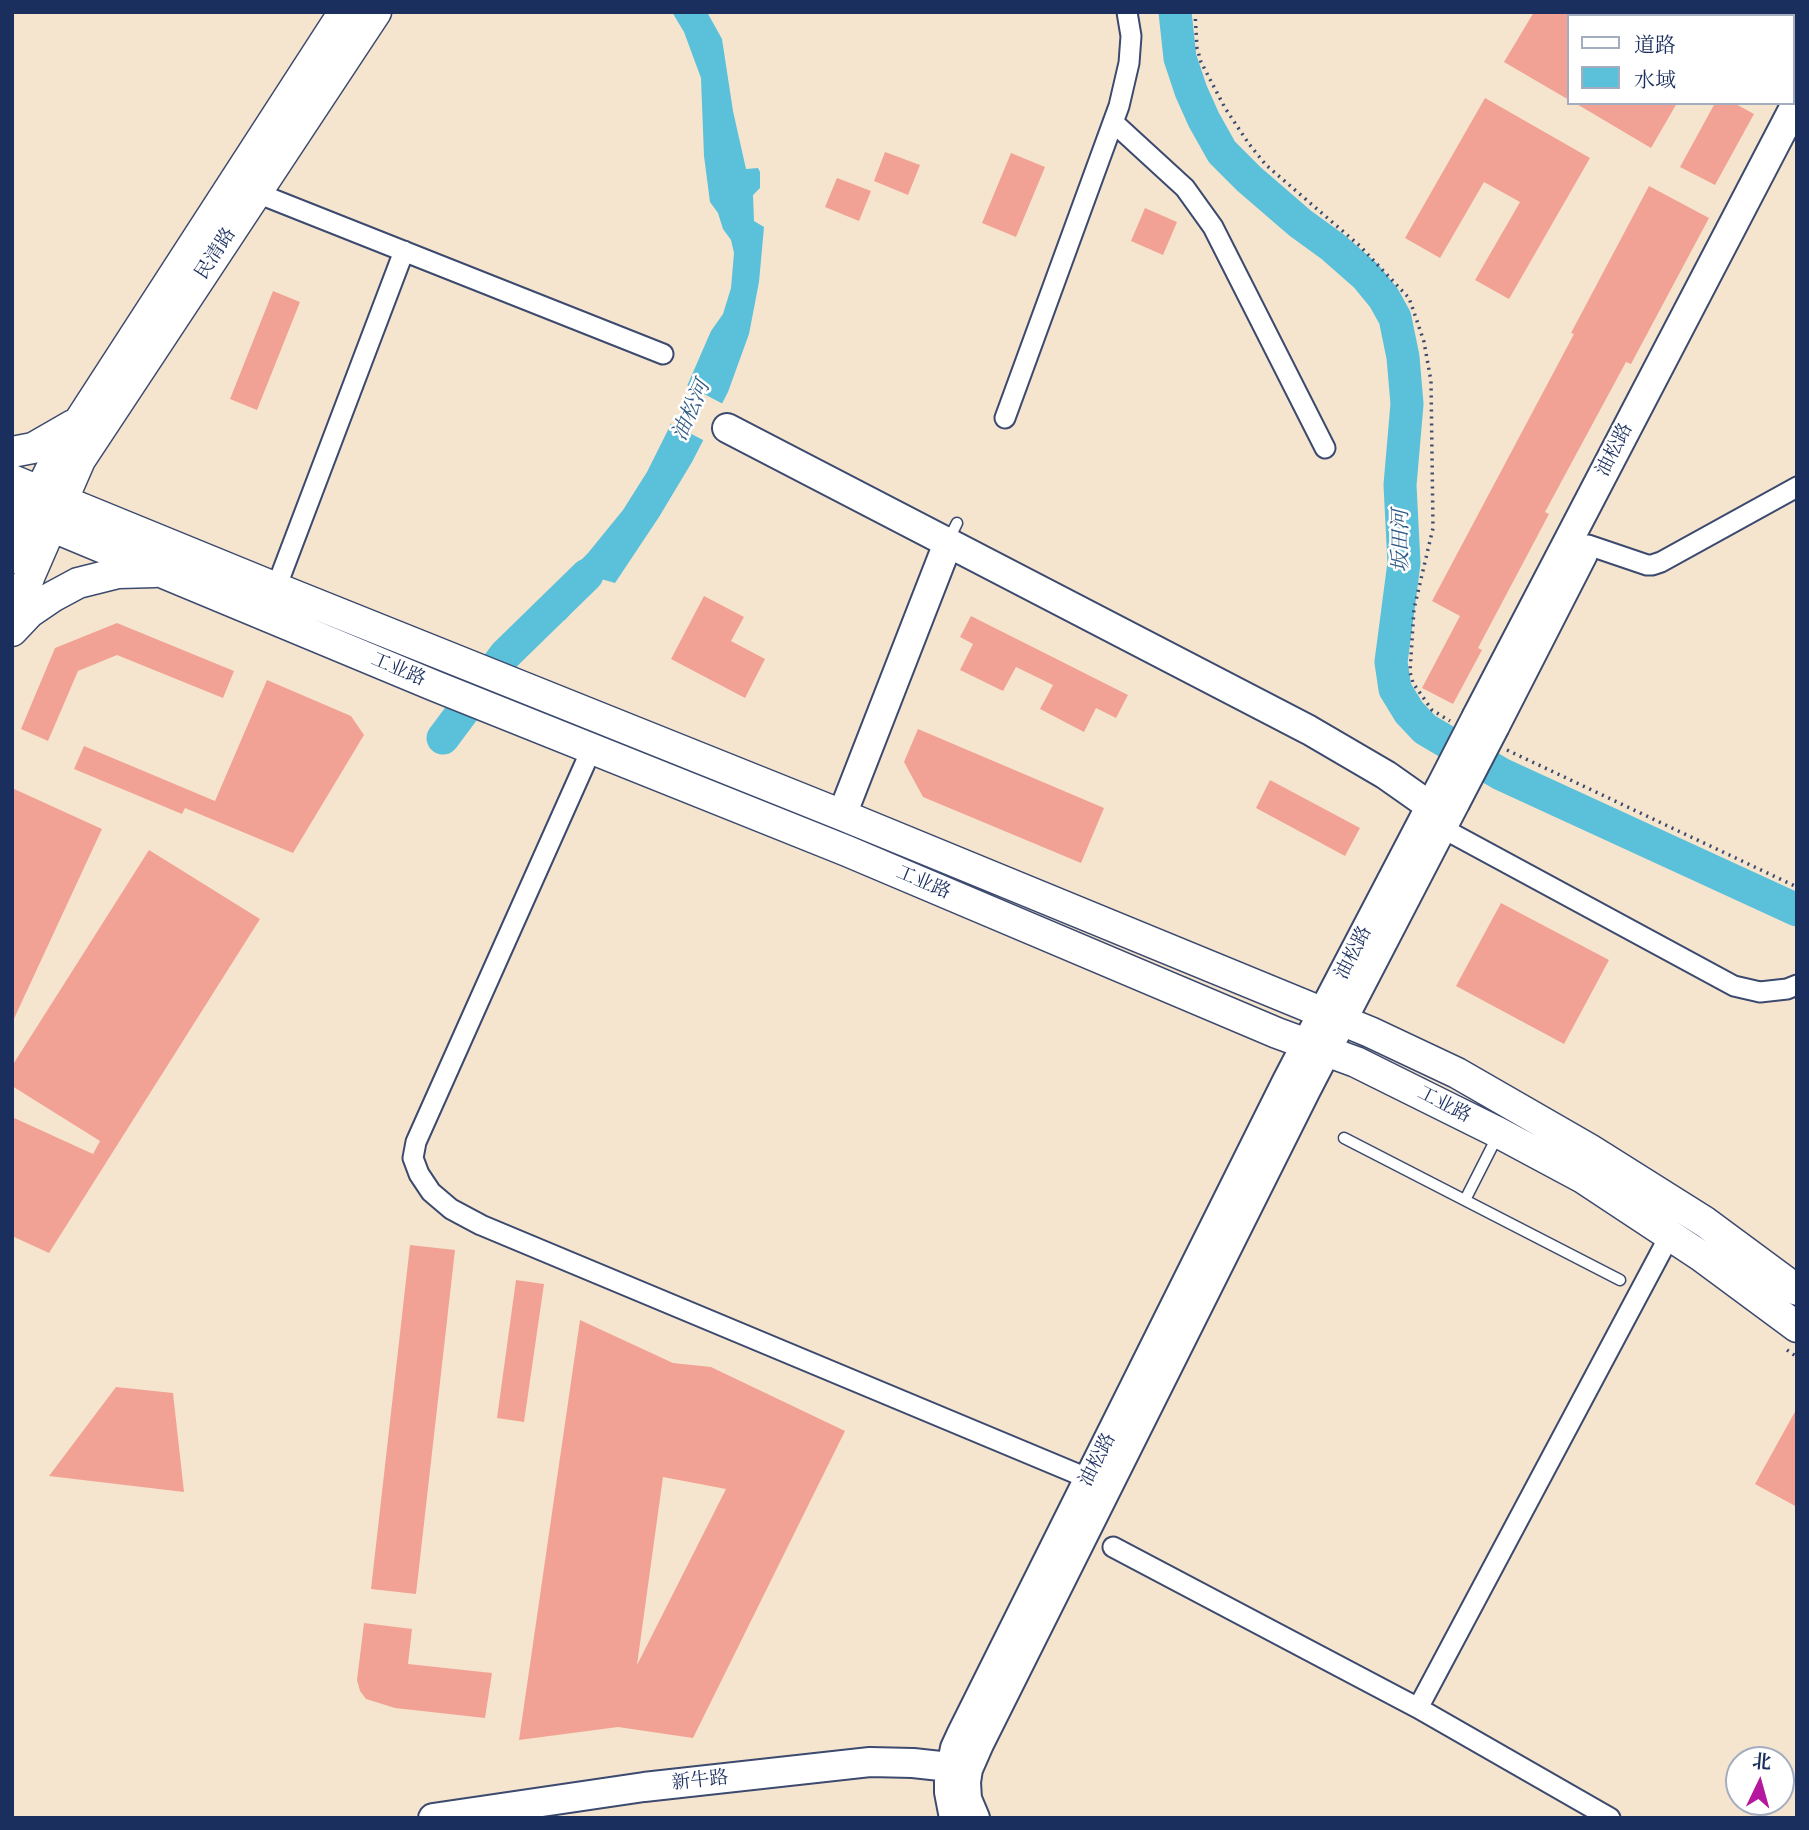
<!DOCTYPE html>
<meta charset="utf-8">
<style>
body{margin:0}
#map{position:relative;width:1809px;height:1830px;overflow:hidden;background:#f6e5ce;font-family:"IM FELL Great Primer","Noto Serif SC",serif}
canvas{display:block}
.frame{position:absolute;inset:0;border:14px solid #1b2f5e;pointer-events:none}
.legend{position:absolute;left:1567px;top:14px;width:228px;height:91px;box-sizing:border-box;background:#fff;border:2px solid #a4acbf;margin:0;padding:9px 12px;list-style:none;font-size:21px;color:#1b2f5e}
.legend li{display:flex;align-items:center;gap:14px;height:35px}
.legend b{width:35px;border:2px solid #a4acbf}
.north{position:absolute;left:1725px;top:1746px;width:70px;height:70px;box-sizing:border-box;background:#fff;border:2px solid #a4acbf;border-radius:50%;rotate:5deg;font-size:19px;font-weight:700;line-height:28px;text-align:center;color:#1b2f5e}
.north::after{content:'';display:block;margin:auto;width:24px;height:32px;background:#b5179e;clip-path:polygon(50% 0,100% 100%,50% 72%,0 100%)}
</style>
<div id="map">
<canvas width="1809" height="1830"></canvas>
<div class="frame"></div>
<ul class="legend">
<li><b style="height:9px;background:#fff"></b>道路</li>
<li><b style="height:19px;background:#5bc0d9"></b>水域</li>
</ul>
<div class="north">北</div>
</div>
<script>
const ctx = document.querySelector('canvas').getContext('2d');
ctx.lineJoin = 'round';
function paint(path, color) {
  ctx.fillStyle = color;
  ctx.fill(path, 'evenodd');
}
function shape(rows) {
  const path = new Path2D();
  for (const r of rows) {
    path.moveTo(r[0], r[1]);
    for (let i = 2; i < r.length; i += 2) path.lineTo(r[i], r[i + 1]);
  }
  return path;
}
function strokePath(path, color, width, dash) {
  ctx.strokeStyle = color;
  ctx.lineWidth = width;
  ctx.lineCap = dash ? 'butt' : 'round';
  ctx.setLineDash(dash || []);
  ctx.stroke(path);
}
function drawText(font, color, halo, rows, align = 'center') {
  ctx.font = font + ' "IM FELL Great Primer","Noto Serif SC",serif';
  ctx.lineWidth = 5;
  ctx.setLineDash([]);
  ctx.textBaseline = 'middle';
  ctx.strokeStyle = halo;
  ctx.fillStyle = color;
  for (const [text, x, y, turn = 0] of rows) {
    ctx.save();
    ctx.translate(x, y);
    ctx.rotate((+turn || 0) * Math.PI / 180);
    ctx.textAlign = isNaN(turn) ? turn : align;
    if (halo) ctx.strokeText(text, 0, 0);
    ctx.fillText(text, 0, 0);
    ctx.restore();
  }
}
paint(shape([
 [672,12,707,12,722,39,733,111,746,169,758,168,760,172,760,188,753,195,754,221,764,227,759,282,749,334,728,392,692,462,659,517,615,583,601,579,565,620,547,595,588,553,623,510,647,472,667,432,711,331,723,314,731,288,734,253,731,240,723,229,718,213,710,202,704,156,701,78,684,32]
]), '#5bc0d9');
paint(shape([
 [685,384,725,405,707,442,668,422]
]), '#f6e5ce');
strokePath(shape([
 [1175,12,1180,58,1191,91,1204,120,1222,152,1249,179,1300,223,1333,247,1366,276,1384,298,1395,318,1403,357,1407,404,1400,485,1404,563,1391,662,1395,689,1409,712,1425,729,1501,774,1797,910],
 [443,738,505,655,587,575]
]), '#5bc0d9', 33);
paint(shape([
 [1534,12,1569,12,1569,100,1504,62],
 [1485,98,1590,158,1509,299,1475,280,1520,202,1484,182,1440,258,1405,238],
 [1575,103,1677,103,1651,148],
 [1715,103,1734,103,1754,114,1715,185,1680,167],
 [885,152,920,165,908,195,874,181],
 [1011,153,1045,167,1016,237,982,223],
 [837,178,871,191,859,221,825,207],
 [1649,186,1709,218,1631,364,1626,362,1545,512,1549,514,1478,648,1482,650,1453,704,1422,688,1460,616,1432,601,1574,334,1571,333],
 [1145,208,1177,222,1163,255,1131,241],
 [273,291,300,302,257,410,230,399],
 [704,596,744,617,731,641,765,659,745,698,671,659],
 [971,616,1128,695,1116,718,1096,708,1084,732,1040,709,1053,685,1016,667,1003,691,960,670,973,644,960,637],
 [117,623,234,671,223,698,117,655,78,671,48,741,21,729,55,648],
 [267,680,351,716,364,735,293,853,185,808,182,814,74,769,84,746,215,801],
 [918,729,1104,808,1081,863,923,797,904,762],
 [1270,780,1360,828,1345,856,1256,808],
 [12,788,102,829,12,1023],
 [149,850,260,919,49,1253,12,1236,12,1117,93,1154,100,1141,12,1086,12,1066],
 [1501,903,1609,960,1564,1044,1456,986],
 [410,1245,455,1250,416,1594,371,1589],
 [516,1280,544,1284,524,1422,497,1418],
 [580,1320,673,1363,711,1367,845,1431,693,1738,618,1727,519,1740],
 [663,1477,726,1489,637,1665],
 [116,1387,173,1393,184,1492,49,1476],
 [1797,1408,1797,1507,1755,1484],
 [364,1623,412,1629,408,1664,492,1673,485,1718,395,1708,366,1699,360,1691,357,1680]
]), '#f2a294');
const lane = shape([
 [949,539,957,523],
 [1344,1138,1620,1280],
 [1465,1200,1498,1135]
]);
const street = shape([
 [1113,122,1185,188,1213,227,1325,448],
 [257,193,663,354],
 [1005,418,1119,106,1129,63,1131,36,1127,12],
 [1588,545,1647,565,1652,565,1661,562,1797,487],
 [276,588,404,251],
 [592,748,416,1142,413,1158,419,1174,431,1192,451,1209,481,1225,1099,1483],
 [1442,828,1734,986,1760,992,1787,989,1797,985],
 [1113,1547,1418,1708,1610,1818],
 [1418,1708,1670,1235]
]);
const secondary = shape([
 [727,428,1309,730,1386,775,1430,806],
 [1477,716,1797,102],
 [1495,726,1583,554],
 [842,815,948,543],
 [433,1818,644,1787,870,1762,913,1763,968,1769],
 [954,1818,949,1792,949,1779,955,1748,961,1735,1287,1081,1440,788],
 [975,1818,967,1799,966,1782,968,1769,979,1744,1306,1090,1455,803]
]);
const primary = shape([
 [12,452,33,448,73,425],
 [12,480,276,588,842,815,1370,1032,1457,1073,1589,1149,1705,1222,1797,1290],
 [12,510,435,686,847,851,1277,1033,1356,1062,1499,1133,1583,1178,1701,1256,1797,1327],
 [12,558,40,491,60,451,344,12],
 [12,624,30,575,80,460,376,12],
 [12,631,30,612,52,597,78,583,118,573,155,572]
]);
strokePath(lane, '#3c4a6f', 13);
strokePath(street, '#3c4a6f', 23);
strokePath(secondary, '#3c4a6f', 32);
strokePath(primary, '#3c4a6f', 33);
strokePath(shape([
 [1195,12,1197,48,1201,62,1225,108,1249,144,1266,165,1360,246,1409,298,1416,318,1424,342,1431,381,1433,528,1414,609,1410,672,1413,683,1432,710,1450,721],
 [1507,750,1797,887],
 [1787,1350,1797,1357]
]), '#3c4a6f', 3.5, [2, 5]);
strokePath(lane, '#fff', 10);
strokePath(street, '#fff', 19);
strokePath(secondary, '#fff', 28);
strokePath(primary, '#fff', 30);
const secondaryBridge = shape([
 [1440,788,1477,716],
 [1455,803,1495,726]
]);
strokePath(secondaryBridge, '#3c4a6f', 32, []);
strokePath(secondaryBridge, '#fff', 28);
drawText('19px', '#1b2f5e', '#fff', [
 ["民清路",216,254,-57],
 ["油松路",1615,450,-63],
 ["工业路",398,670,23],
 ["工业路",923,883,23],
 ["油松路",1354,953,-63],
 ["工业路",1444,1105,27],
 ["油松路",1098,1460,-63],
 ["新牛路",700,1781,-6]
]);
drawText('italic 21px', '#2e5a83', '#fff', [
 ["油松河",692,411,-66],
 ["坂田河",1402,541,-90]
]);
</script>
